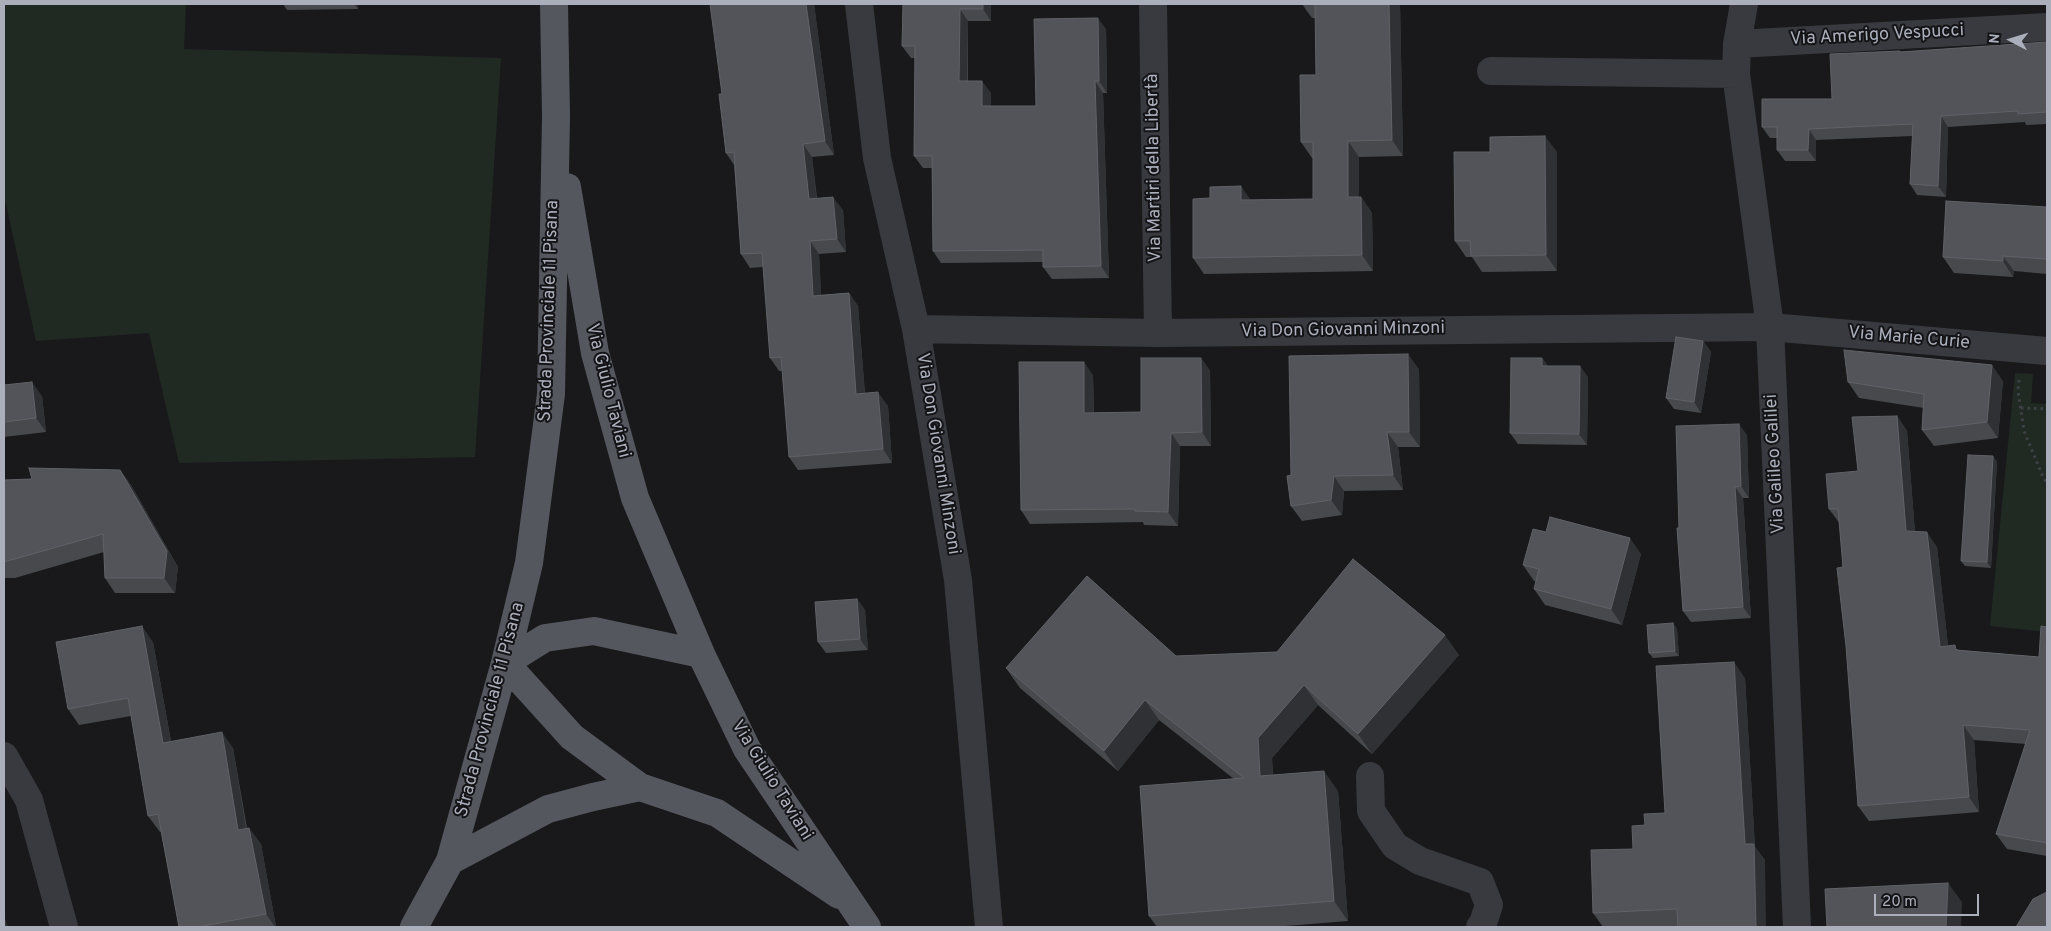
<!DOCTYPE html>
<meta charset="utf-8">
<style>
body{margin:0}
#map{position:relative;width:2051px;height:931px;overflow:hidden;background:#19191b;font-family:Overpass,sans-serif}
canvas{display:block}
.frame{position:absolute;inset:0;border:5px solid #aaafbb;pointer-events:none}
.north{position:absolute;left:1986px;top:15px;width:50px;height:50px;-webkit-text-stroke:4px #141416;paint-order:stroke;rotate:275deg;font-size:14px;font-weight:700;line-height:20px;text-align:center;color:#aaafbb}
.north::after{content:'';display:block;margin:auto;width:18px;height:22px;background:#aaafbb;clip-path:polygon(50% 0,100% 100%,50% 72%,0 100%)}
.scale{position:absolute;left:1874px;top:894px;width:105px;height:22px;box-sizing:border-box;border:2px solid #aaafbb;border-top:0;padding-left:6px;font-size:15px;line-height:18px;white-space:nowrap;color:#aaafbb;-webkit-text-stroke:4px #141416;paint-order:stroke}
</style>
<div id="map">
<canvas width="2051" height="931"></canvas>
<div class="frame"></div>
<div class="north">N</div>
<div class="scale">20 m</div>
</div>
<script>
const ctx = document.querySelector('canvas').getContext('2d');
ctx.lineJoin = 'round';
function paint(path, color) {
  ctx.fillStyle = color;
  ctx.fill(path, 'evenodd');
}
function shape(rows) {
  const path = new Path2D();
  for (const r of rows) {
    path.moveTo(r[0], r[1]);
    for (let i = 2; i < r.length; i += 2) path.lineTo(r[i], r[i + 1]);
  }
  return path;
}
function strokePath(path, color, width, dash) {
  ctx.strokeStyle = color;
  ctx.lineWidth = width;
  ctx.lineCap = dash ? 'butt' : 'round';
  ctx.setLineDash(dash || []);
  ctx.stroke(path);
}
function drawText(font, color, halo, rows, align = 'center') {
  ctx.font = font + ' Overpass,sans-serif';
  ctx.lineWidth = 4;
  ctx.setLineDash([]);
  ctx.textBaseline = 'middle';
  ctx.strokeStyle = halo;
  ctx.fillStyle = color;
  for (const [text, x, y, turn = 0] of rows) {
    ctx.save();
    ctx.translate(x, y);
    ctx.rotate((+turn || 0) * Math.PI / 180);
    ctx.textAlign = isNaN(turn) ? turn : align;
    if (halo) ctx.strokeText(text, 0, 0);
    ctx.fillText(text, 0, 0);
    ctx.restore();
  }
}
paint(shape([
 [4,4,186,4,184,49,501,58,475,457,179,463,149,333,36,341,4,195],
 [2015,373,2033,374,2031,403,2047,404,2047,632,1990,626]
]), '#202a22');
strokePath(shape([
 [2019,380,2018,391,2024,431,2043,477,2047,483],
 [2021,408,2047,409]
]), '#3f4147', 3, [2.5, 4]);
strokePath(shape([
 [859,4,877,158,916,329,958,580,989,927],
 [1153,4,1158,333],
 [1744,4,1737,44,1736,74,1770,327,1797,927],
 [1737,44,2047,27],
 [1491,71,1736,74],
 [916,329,1158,333,1770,327,2047,351],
 [4,756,29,800,64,927],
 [1370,776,1371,811,1395,846,1420,861,1480,882,1489,905,1483,923,1480,927]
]), '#393a40', 28);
strokePath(shape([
 [567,187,595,353,635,498,701,654,747,749,867,927],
 [505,663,545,638,594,631,701,654],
 [505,663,572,737,640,787],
 [450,861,548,809,593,797,640,787,717,813,839,895],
 [414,927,450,861,505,663,529,563,551,394,556,116,554,4]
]), '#55575f', 28);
paint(shape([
 [283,4,358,4,358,9,287,10],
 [814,4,834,155,812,157,817,198,843,210,846,252,819,254,821,295,849,293,858,306,865,394,888,406,892,463,798,470,789,457,782,371,779,371,770,358,763,267,750,268,741,254,734,165,726,153,722,94],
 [903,4,991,4,991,21,968,21,968,81,991,93,991,106,1036,106,1106,29,1107,93,1103,93,1109,278,1052,279,1043,267,1043,262,941,263,933,251,932,168,923,168,914,156,915,58,911,58,902,46],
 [1302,4,1400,4,1403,156,1359,157,1359,197,1361,197,1372,213,1373,271,1204,274,1193,258,1250,200,1313,199,1313,158,1312,158,1301,142,1316,75,1316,18,1312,18],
 [2047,42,2047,124,2026,125,2025,122,1948,127,1946,197,1917,195,1910,184,1913,136,1816,140,1816,161,1785,161,1777,150,1777,138,1770,138,1762,127,1832,99,1901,52],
 [1557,152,1557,271,1482,272,1472,257,1466,257,1455,241],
 [2047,207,2047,274,2014,271,2013,277,1954,273,1943,257],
 [1703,341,1711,352,1701,413,1674,409,1666,398],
 [1201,358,1210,371,1211,446,1180,446,1178,526,1144,525,1143,522,1030,524,1021,510,1093,375,1094,413,1141,412],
 [1542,358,1548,366,1588,377,1587,445,1518,444,1510,433],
 [1419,369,1420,447,1398,447,1403,490,1344,491,1342,515,1302,521,1291,506,1291,475],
 [2003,381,1998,438,1934,446,1922,430,1924,408,1859,398,1848,382],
 [4,385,42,396,46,432,4,437],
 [1897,416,1907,431,1915,532,1937,547,1948,646,1959,650,2039,657,2047,627,2047,856,2007,849,1996,834,2026,744,1974,740,1979,812,1869,821,1858,806,1840,524,1829,509,1858,471],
 [1747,435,1749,498,1743,498,1751,618,1691,622,1683,611,1679,528],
 [1993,456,1997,462,1991,568,1965,566,1961,561],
 [120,470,131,485,178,567,175,593,115,593,105,578,104,552,15,578,4,578,4,480,32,479],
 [1641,554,1622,625,1545,605,1534,589,1536,581,1534,581,1523,565],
 [857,599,865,610,868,650,826,653,818,642],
 [1673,623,1677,629,1679,656,1653,658,1649,653],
 [153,642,171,741,233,748,247,828,249,828,261,844,276,927,179,927,161,832,160,832,148,816,131,716,79,725,68,709],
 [1459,655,1372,754,1318,705,1272,758,1273,775,1338,791,1348,921,1273,927,1157,927,1149,916,1234,779,1159,720,1118,771,1020,688,1006,668,1176,656],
 [1745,678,1755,847,1765,860,1678,926,1645,927,1603,927,1593,913,1633,849,1645,825,1665,813]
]), '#47494d');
paint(shape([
 [354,4,358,4,358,9],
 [806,4,814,4,834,155,825,141],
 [983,4,991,4,991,21,983,9],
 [1389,4,1400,4,1403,156,1392,140],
 [960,9,968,21,967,92,959,81],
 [1098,18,1106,29,1107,93,1099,81],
 [982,81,991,93,991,118,982,106],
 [1095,81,1103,93,1109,278,1101,266],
 [1941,116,1948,127,1946,197,1938,186],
 [1809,129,1816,140,1816,161,1808,150],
 [1545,136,1557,152,1557,271,1546,255],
 [1348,141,1359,157,1359,213,1348,197],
 [803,144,812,157,818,212,809,199],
 [1241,186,1252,202,1241,200],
 [833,197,843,210,846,252,837,239],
 [1361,197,1372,213,1373,271,1362,255],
 [810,241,819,254,822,309,813,296],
 [2003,256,2014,271,2013,277,2003,261],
 [849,293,858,306,866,408,856,394],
 [1703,341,1711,352,1701,413,1694,402],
 [1408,354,1419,369,1420,447,1409,432],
 [1201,358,1210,371,1211,446,1202,432],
 [1542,358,1550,369,1542,366],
 [1084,362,1093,375,1094,426,1084,413],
 [1992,365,2003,381,1998,438,1987,422],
 [1580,366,1588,377,1587,445,1579,434],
 [32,382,42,396,46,432,36,418],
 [878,392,888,406,892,463,883,449],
 [1897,416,1907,431,1916,546,1906,531],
 [1739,424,1747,435,1749,498,1741,486],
 [1387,432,1398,447,1403,490,1393,475],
 [1171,433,1180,446,1178,526,1168,512],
 [1993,456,1997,462,1991,568,1987,562],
 [120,470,131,485,178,567,175,593,164,578],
 [1334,476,1344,491,1342,515,1331,500],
 [1735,487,1743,498,1751,618,1743,607],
 [1927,532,1937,547,1950,662,1940,647],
 [1630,538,1641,554,1622,625,1611,609],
 [857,599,865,610,868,650,860,639],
 [1673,623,1677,629,1679,656,1675,651],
 [142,626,153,642,174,759,163,743],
 [1445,635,1459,655,1372,754,1358,734],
 [1734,662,1745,678,1755,847,1765,860,1766,927,1756,927,1745,844],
 [1304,685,1318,705,1272,758,1274,796,1260,776,1258,738],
 [1145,700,1159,720,1118,771,1104,751],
 [1963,725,1974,740,1979,812,1969,797],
 [222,732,233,748,249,846,238,830],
 [1324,771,1338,791,1348,921,1334,901],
 [249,828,261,844,276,927,275,927,266,914],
 [1948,883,1962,902,1961,927,1946,927],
 [4,916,8,927,4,927]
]), '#303134');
const building = shape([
 [710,4,806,4,825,141,803,144,809,199,833,197,837,239,810,241,813,296,849,293,856,394,878,392,883,449,789,457,781,357,770,358,762,253,741,254,734,152,726,153,719,94,722,94,710,4],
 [903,4,983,4,983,9,960,9,959,81,982,81,982,106,1036,106,1034,19,1098,18,1099,81,1095,81,1101,266,1043,267,1043,250,933,251,932,156,914,156,915,46,902,46,903,4],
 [1315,4,1389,4,1392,140,1348,141,1348,197,1361,197,1362,255,1193,258,1193,199,1210,198,1210,187,1241,186,1241,200,1313,199,1313,142,1301,142,1300,75,1316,75,1315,4],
 [2047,42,2047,112,2018,114,2018,111,1941,116,1938,186,1910,184,1913,124,1809,129,1808,150,1777,150,1777,127,1762,127,1762,99,1832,99,1830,54,1900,51,1900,52,2047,42],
 [1545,136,1546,255,1471,256,1470,241,1455,241,1454,152,1490,152,1490,137,1545,136],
 [1946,201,2047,207,2047,259,2003,256,2003,261,1943,257,1946,201],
 [1676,337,1703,341,1694,402,1666,398,1676,337],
 [1844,350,1992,365,1987,422,1922,430,1924,394,1848,382,1844,350],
 [1408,354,1409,432,1387,432,1393,475,1334,476,1331,500,1291,506,1287,476,1291,475,1289,356,1408,354],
 [1141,358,1201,358,1202,432,1171,433,1168,512,1135,511,1135,509,1021,510,1019,362,1084,362,1084,413,1141,412,1141,358],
 [1511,358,1542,358,1542,366,1580,366,1579,434,1510,433,1511,358],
 [32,382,36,418,4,422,4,385,32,382],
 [1897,416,1906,531,1927,532,1940,647,1955,645,1956,650,2039,657,2041,626,2047,627,2047,843,1996,834,2030,730,1963,725,1969,797,1858,806,1846,646,1837,568,1843,567,1838,509,1829,509,1826,474,1858,471,1852,417,1897,416],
 [1739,424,1741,486,1735,487,1743,607,1683,611,1677,528,1679,528,1676,426,1739,424],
 [1968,455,1993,456,1987,562,1961,561,1968,455],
 [29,468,120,470,167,551,164,578,105,578,103,534,4,562,4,480,32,479,29,468],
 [1550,517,1630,538,1611,609,1534,589,1539,569,1523,565,1533,529,1546,532,1550,517],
 [1353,559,1445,635,1358,734,1304,685,1258,738,1260,776,1324,771,1334,901,1149,916,1140,786,1244,778,1145,700,1104,751,1006,668,1087,576,1176,656,1277,652,1353,559],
 [857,599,860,639,818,642,815,602,857,599],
 [1673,623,1675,651,1649,653,1647,625,1673,623],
 [142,626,163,743,222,732,238,830,249,828,266,914,198,927,179,927,158,814,148,816,128,698,68,709,56,642,142,626],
 [1734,662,1745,844,1754,844,1756,927,1678,927,1677,909,1593,913,1591,850,1633,849,1632,826,1645,825,1644,814,1665,813,1656,666,1734,662],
 [1948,883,1946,927,1827,927,1825,889,1948,883],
 [2047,892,2047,927,2016,927,2033,899,2047,892]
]);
paint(building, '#525459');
strokePath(building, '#606268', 1);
drawText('18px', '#aaafbb', '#141416', [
 ["Via Amerigo Vespucci",1877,36,-3],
 ["Via Martiri della Libertà",1155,168,-91],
 ["Strada Provinciale 11 Pisana",550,311,-88],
 ["Via Don Giovanni Minzoni",1343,331,-1],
 ["Via Marie Curie",1909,339,5],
 ["Via Giulio Taviani",607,391,76],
 ["Via Don Giovanni Minzoni",937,454,81],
 ["Via Galileo Galilei",1776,464,-93],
 ["Strada Provinciale 11 Pisana",491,710,-75],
 ["Via Giulio Taviani",771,781,58]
]);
</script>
